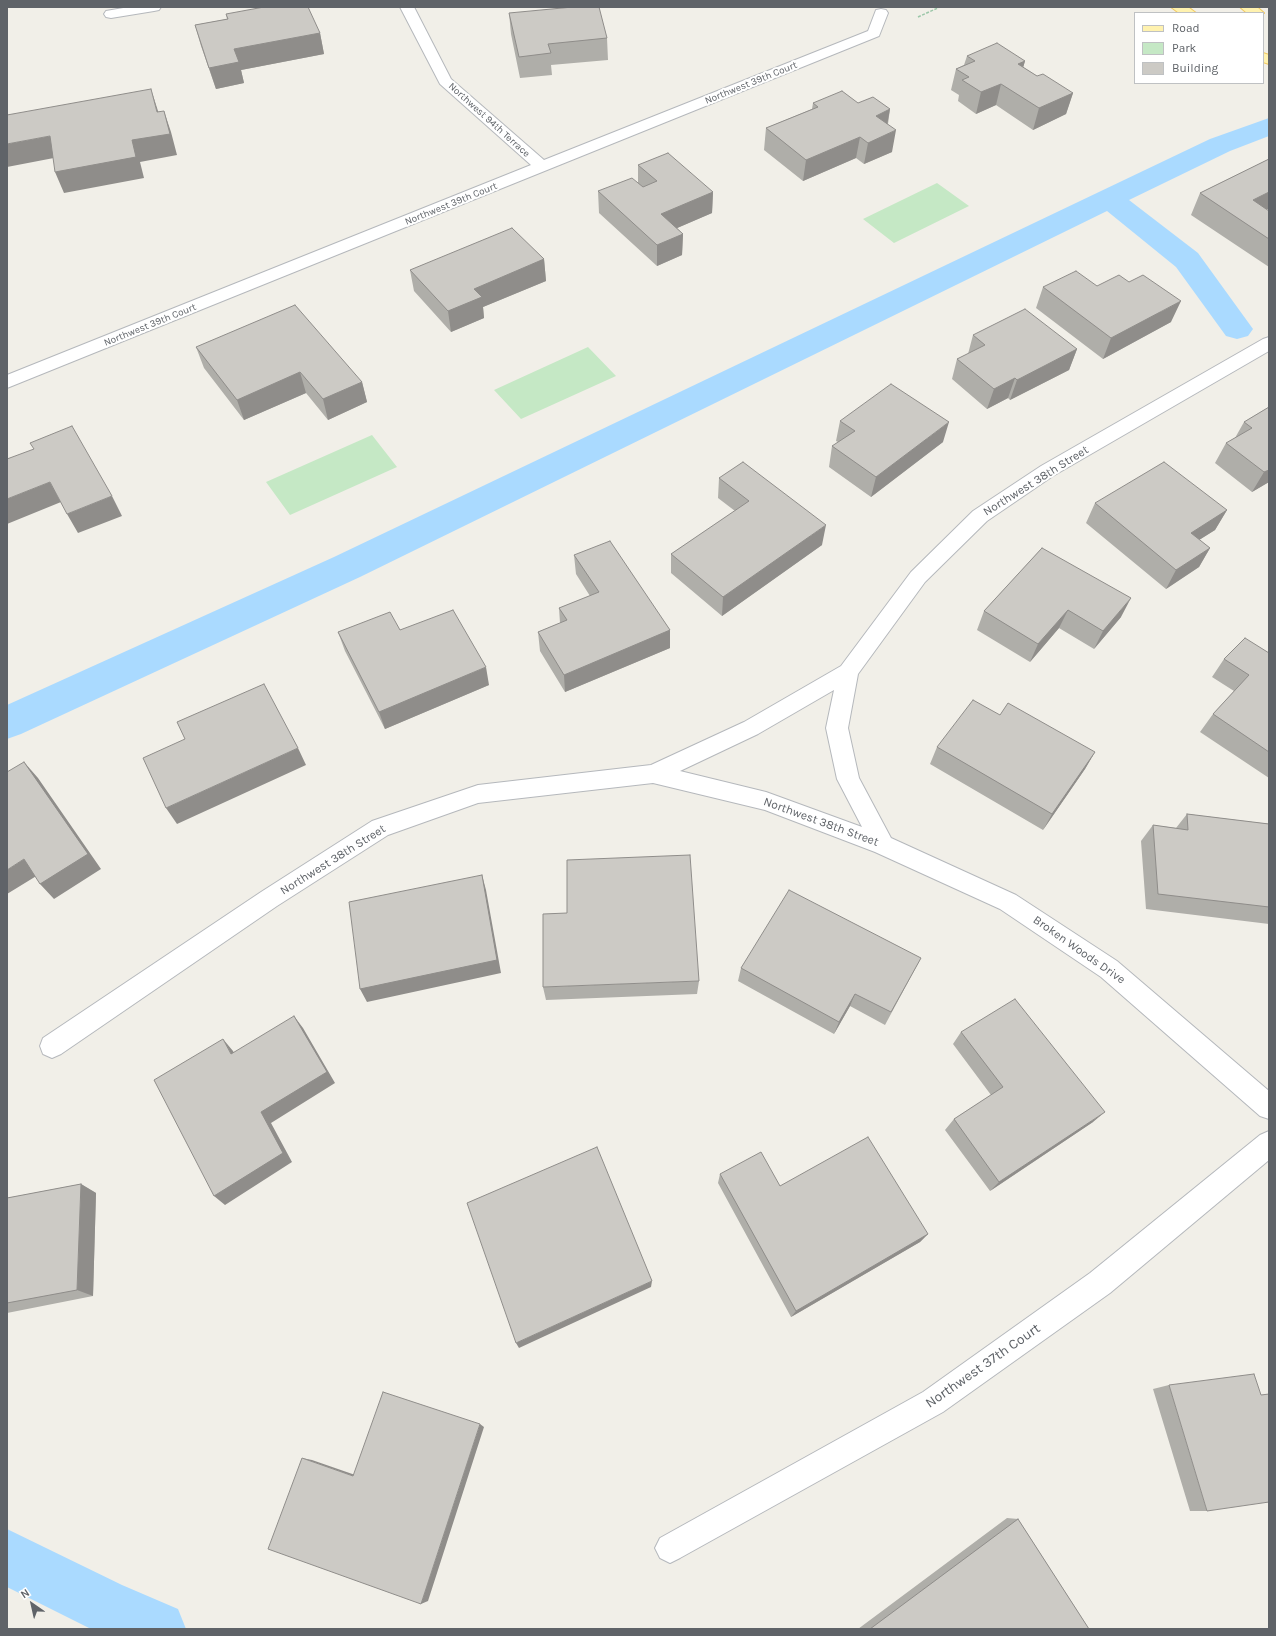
<!DOCTYPE html>
<style>
body{margin:0}
#map{position:relative;width:1276px;height:1636px;overflow:hidden;background:#f1efe8;font-family:Karla,sans-serif}
canvas{display:block}
.frame{position:absolute;inset:0;border:8px solid #5f6368;pointer-events:none}
.legend{position:absolute;left:1134px;top:12px;width:130px;height:72px;box-sizing:border-box;background:#fff;border:1px solid #bfc1c3;margin:0;padding:5px 7px;list-style:none;font-size:12px;color:#5f6368}
.legend li{display:flex;align-items:center;gap:8px;height:20px}
.legend b{width:20px;border:1px solid #bfc1c3}
.north{position:absolute;left:12px;top:1584px;width:40px;height:40px;-webkit-text-stroke:3px #fff;paint-order:stroke;rotate:326deg;font-size:11px;font-weight:700;line-height:16px;text-align:center;color:#5f6368}
.north::after{content:'';display:block;margin:auto;width:14px;height:18px;background:#5f6368;clip-path:polygon(50% 0,100% 100%,50% 72%,0 100%)}
</style>
<div id="map">
<canvas width="1276" height="1636"></canvas>
<div class="frame"></div>
<ul class="legend">
<li><b style="height:5px;background:#fff2af"></b>Road</li>
<li><b style="height:11px;background:#c5e8c5"></b>Park</li>
<li><b style="height:11px;background:#cccac5"></b>Building</li>
</ul>
<div class="north">N</div>
</div>
<script>
const ctx = document.querySelector('canvas').getContext('2d');
ctx.lineJoin = 'round';
function paint(path, color) {
  ctx.fillStyle = color;
  ctx.fill(path, 'evenodd');
}
function shape(rows) {
  const path = new Path2D();
  for (const r of rows) {
    path.moveTo(r[0], r[1]);
    for (let i = 2; i < r.length; i += 2) path.lineTo(r[i], r[i + 1]);
  }
  return path;
}
function strokePath(path, color, width, dash) {
  ctx.strokeStyle = color;
  ctx.lineWidth = width;
  ctx.lineCap = dash ? 'butt' : 'round';
  ctx.setLineDash(dash || []);
  ctx.stroke(path);
}
function drawText(font, color, halo, rows, align = 'center') {
  ctx.font = font + ' Karla,sans-serif';
  ctx.lineWidth = 4;
  ctx.setLineDash([]);
  ctx.textBaseline = 'middle';
  ctx.strokeStyle = halo;
  ctx.fillStyle = color;
  for (const [text, x, y, turn = 0] of rows) {
    ctx.save();
    ctx.translate(x, y);
    ctx.rotate((+turn || 0) * Math.PI / 180);
    ctx.textAlign = isNaN(turn) ? turn : align;
    if (halo) ctx.strokeText(text, 0, 0);
    ctx.fillText(text, 0, 0);
    ctx.restore();
  }
}
paint(shape([
 [937,183,969,206,894,243,863,219],
 [588,347,616,376,521,419,494,390],
 [372,435,397,467,290,515,266,482]
]), '#c5e8c5');
paint(shape([
 [1269,118,1269,136,1230,151,1129,200,1198,253,1253,329,1248,336,1237,339,1226,336,1176,267,1107,211,360,577,21,734,7,739,7,705,334,557,1210,139,1269,118],
 [7,1529,122,1585,178,1609,186,1629,91,1629,7,1587,7,1529]
]), '#aadaff');
const street = shape([
 [129,7,161,7,159,10,154,11,111,18,106,17,104,14,106,11,129,7],
 [400,7,414,7,451,79,544,160,868,31,876,10,881,9,886,10,888,13,879,36,7,388,7,375,531,165,440,84,400,7],
 [1269,337,1269,351,1053,476,987,521,925,582,858,674,848,728,859,778,891,838,1016,895,1117,961,1269,1091,1269,1119,1260,1116,1101,977,1000,909,875,852,765,810,653,783,478,803,388,835,277,906,61,1054,52,1058,43,1054,40,1046,43,1038,261,892,372,821,478,785,651,765,744,722,841,666,911,572,973,511,1041,466,1263,339,1269,337],
 [834,690,826,728,837,779,862,827,766,792,680,771,758,734,834,690],
 [1269,1131,1269,1160,1110,1293,943,1412,680,1558,670,1563,660,1558,655,1548,660,1538,923,1392,1090,1273,1260,1135,1269,1131]
]);
const primary = shape([
 [1171,7,1188,7,1196,13,1179,13,1171,7],
 [1240,7,1257,7,1264,13,1247,13,1240,7],
 [1263,53,1269,55,1269,64,1263,62,1263,53]
]);
strokePath(street, '#b5b8bc', 2);
strokePath(primary, '#f2c960', 2);
strokePath(shape([
 [918,17,940,7]
]), '#9cc7a9', 1.5, [3, 1.5]);
paint(street, '#fff');
paint(primary, '#fff2af');
paint(shape([
 [509,13,607,38,608,60,551,65,552,75,520,78,511,34],
 [226,14,320,33,324,54,241,70,244,83,216,89,201,46,195,25,227,19],
 [967,56,1025,61,1023,67,1037,76,1073,93,1066,114,1033,130,996,105,976,114,958,101,959,95,951,90,956,69,964,65],
 [813,103,858,103,890,109,888,124,892,152,864,164,856,158,803,181,764,150,766,128,812,109],
 [1269,159,1269,209,1266,209,1269,211,1269,267,1191,215,1200,193],
 [638,165,713,192,712,213,677,228,683,234,682,255,657,266,599,213,598,191,638,183],
 [544,259,546,281,483,307,484,318,451,332,414,291,410,270],
 [1129,282,1171,322,1103,359,1036,308,1043,287,1097,286],
 [973,335,1077,349,1069,370,1010,400,1008,398,987,409,952,379,957,359,968,354],
 [196,347,362,382,367,402,328,420,306,393,244,420,204,368],
 [1269,407,1269,482,1252,492,1215,463,1226,443,1235,438,1244,422],
 [840,421,943,442,871,497,829,467,832,446,838,442,836,441],
 [719,478,822,545,722,616,671,573,671,554,735,511,718,498],
 [1095,503,1227,510,1215,530,1199,540,1210,548,1199,567,1166,589,1086,523],
 [1042,548,1121,617,1094,649,1059,628,1030,662,977,630,984,611],
 [574,555,670,630,670,648,565,692,540,651,538,632,560,623,559,608,590,596,576,574],
 [400,630,489,685,385,729,345,651,338,632],
 [1269,653,1269,778,1200,732,1213,714,1234,691,1212,677,1224,659],
 [937,747,1095,752,1085,769,1043,830,930,764],
 [1187,814,1269,824,1269,924,1146,909,1141,841,1153,825,1176,828],
 [921,958,885,1025,850,1006,834,1034,738,981,741,968],
 [699,981,697,994,546,1000,543,987],
 [961,1032,1093,1122,990,1191,945,1130,954,1119,991,1095,953,1044],
 [720,1174,780,1186,928,1234,920,1242,791,1317,718,1183],
 [81,1184,96,1193,93,1296,7,1313,7,1198],
 [1169,1385,1207,1511,1190,1511,1153,1389],
 [1007,1518,1018,1519,1089,1629,858,1629]
]), '#afaea9');
paint(shape([
 [320,33,324,54,241,70,244,83,216,89,209,68,234,49],
 [1025,61,1019,82,1018,64],
 [1001,84,996,105,976,114,981,92],
 [151,89,158,111,164,133,157,112],
 [1073,93,1066,114,1033,130,1039,108],
 [890,109,886,131,876,116],
 [164,111,171,132,177,155,140,162,144,178,64,193,55,172,132,140],
 [896,130,892,152,864,164,868,143],
 [50,136,59,157,7,167,7,144],
 [860,137,856,158,803,181,806,160],
 [713,192,712,213,661,235,661,214],
 [1269,192,1269,206,1268,209,1243,222,1253,200],
 [683,234,682,255,657,266,657,245],
 [544,259,546,281,483,307,484,318,451,332,448,311,474,289],
 [1181,301,1171,322,1103,359,1111,338],
 [1077,349,1069,370,1010,400,1017,380],
 [300,372,306,393,244,420,237,400],
 [1015,378,1008,398,987,409,994,389],
 [362,382,367,402,328,420,323,399],
 [949,422,943,442,871,497,876,477],
 [1269,470,1269,482,1252,492,1264,472],
 [50,482,61,502,7,524,7,499],
 [112,496,122,516,78,533,67,514],
 [1227,510,1215,530,1180,552,1191,533],
 [826,525,822,545,722,616,723,597],
 [1210,548,1199,567,1166,589,1176,570],
 [1131,598,1121,617,1094,649,1103,631],
 [1068,610,1059,628,1030,662,1038,644],
 [670,630,670,648,565,692,564,675],
 [486,667,489,685,385,729,379,712],
 [298,748,306,765,177,824,166,808],
 [1095,752,1085,769,1043,830,1052,814],
 [24,762,38,778,101,869,54,899,40,884],
 [24,859,38,875,7,894,7,870],
 [482,875,486,890,501,973,367,1002,360,989],
 [855,994,850,1006,834,1034,839,1022],
 [294,1016,303,1028,335,1083,271,1123,292,1162,225,1205,214,1196,261,1112],
 [223,1039,233,1051,241,1066,231,1054],
 [1105,1112,1093,1122,990,1191,999,1182],
 [81,1184,96,1193,93,1296,77,1290],
 [928,1234,920,1242,791,1317,796,1311],
 [652,1281,651,1287,519,1348,516,1343],
 [480,1424,484,1427,428,1601,421,1604],
 [302,1458,312,1460,361,1477,353,1476]
]), '#8f8d8a');
const building = shape([
 [264,7,308,7,320,33,234,49,239,62,209,68,195,25,228,19,226,14,264,7],
 [573,7,599,7,607,38,548,44,551,53,519,57,509,13,573,7],
 [997,43,1025,61,1018,64,1037,76,1043,74,1073,93,1039,108,1001,84,981,92,962,80,969,77,956,69,975,61,967,56,997,43],
 [151,89,157,112,164,111,170,134,132,140,136,157,55,172,50,136,7,144,7,115,151,89],
 [842,91,858,103,873,97,890,109,876,116,896,130,868,143,860,137,806,160,766,128,818,107,813,103,842,91],
 [668,153,713,192,661,214,683,234,657,245,598,191,632,178,643,187,657,181,638,165,668,153],
 [1269,159,1269,192,1253,200,1269,211,1269,239,1200,193,1269,159],
 [512,228,544,259,474,289,482,297,448,311,410,270,512,228],
 [1076,271,1097,286,1119,275,1129,282,1143,275,1181,301,1111,338,1043,287,1076,271],
 [295,305,362,382,323,399,300,372,237,400,196,347,295,305],
 [1025,309,1077,349,1017,380,1015,378,994,389,957,359,985,345,973,335,1025,309],
 [891,384,949,422,876,477,832,446,855,431,840,421,891,384],
 [1269,407,1269,470,1264,472,1226,443,1252,428,1244,422,1269,407],
 [72,426,112,496,67,514,50,482,7,499,7,459,34,449,30,443,72,426],
 [743,462,826,525,723,597,671,554,749,501,719,478,743,462],
 [1164,462,1227,510,1191,533,1210,548,1176,570,1095,503,1164,462],
 [610,541,670,630,564,675,538,632,567,620,559,608,599,592,574,555,610,541],
 [1042,548,1131,598,1103,631,1068,610,1038,644,984,611,1042,548],
 [453,610,486,667,379,712,338,632,390,612,400,630,453,610],
 [1245,638,1269,653,1269,752,1213,714,1249,675,1224,659,1245,638],
 [264,684,298,748,166,808,143,758,185,739,177,722,264,684],
 [973,700,1000,715,1008,703,1095,752,1052,814,937,747,973,700],
 [24,762,88,854,40,884,24,859,7,870,7,772,24,762],
 [1187,814,1269,824,1269,907,1158,894,1153,825,1188,830,1187,814],
 [690,855,699,981,543,987,543,914,567,913,567,860,690,855],
 [482,875,497,960,360,989,349,902,482,875],
 [789,890,921,958,891,1012,855,994,839,1022,741,968,789,890],
 [1015,999,1105,1112,999,1182,954,1119,1003,1087,961,1032,1015,999],
 [294,1016,327,1072,261,1112,283,1153,214,1196,154,1080,223,1039,231,1054,294,1016],
 [868,1137,928,1234,796,1311,720,1174,761,1152,780,1186,868,1137],
 [597,1147,652,1281,516,1343,467,1203,597,1147],
 [81,1184,77,1290,7,1303,7,1198,81,1184],
 [1254,1374,1261,1395,1269,1394,1269,1502,1207,1511,1169,1385,1254,1374],
 [383,1392,480,1424,421,1604,268,1549,302,1458,353,1476,383,1392],
 [1018,1519,1089,1629,870,1629,1018,1519]
]);
paint(building, '#cccac5');
strokePath(building, '#8f8d8a', 1);
drawText('10px', '#5f6368', '#fff', [
 ["Northwest 39th Court",751,83,-22],
 ["Northwest 94th Terrace",489,120,42],
 ["Northwest 39th Court",451,204,-22],
 ["Northwest 39th Court",150,325,-22]
]);
drawText('12px', '#5f6368', '#fff', [
 ["Northwest 38th Street",1036,481,-32],
 ["Northwest 38th Street",821,822,20],
 ["Northwest 38th Street",333,860,-32],
 ["Broken Woods Drive",1079,950,35]
]);
drawText('14px', '#5f6368', '#fff', [
 ["Northwest 37th Court",983,1366,-35]
]);
</script>
